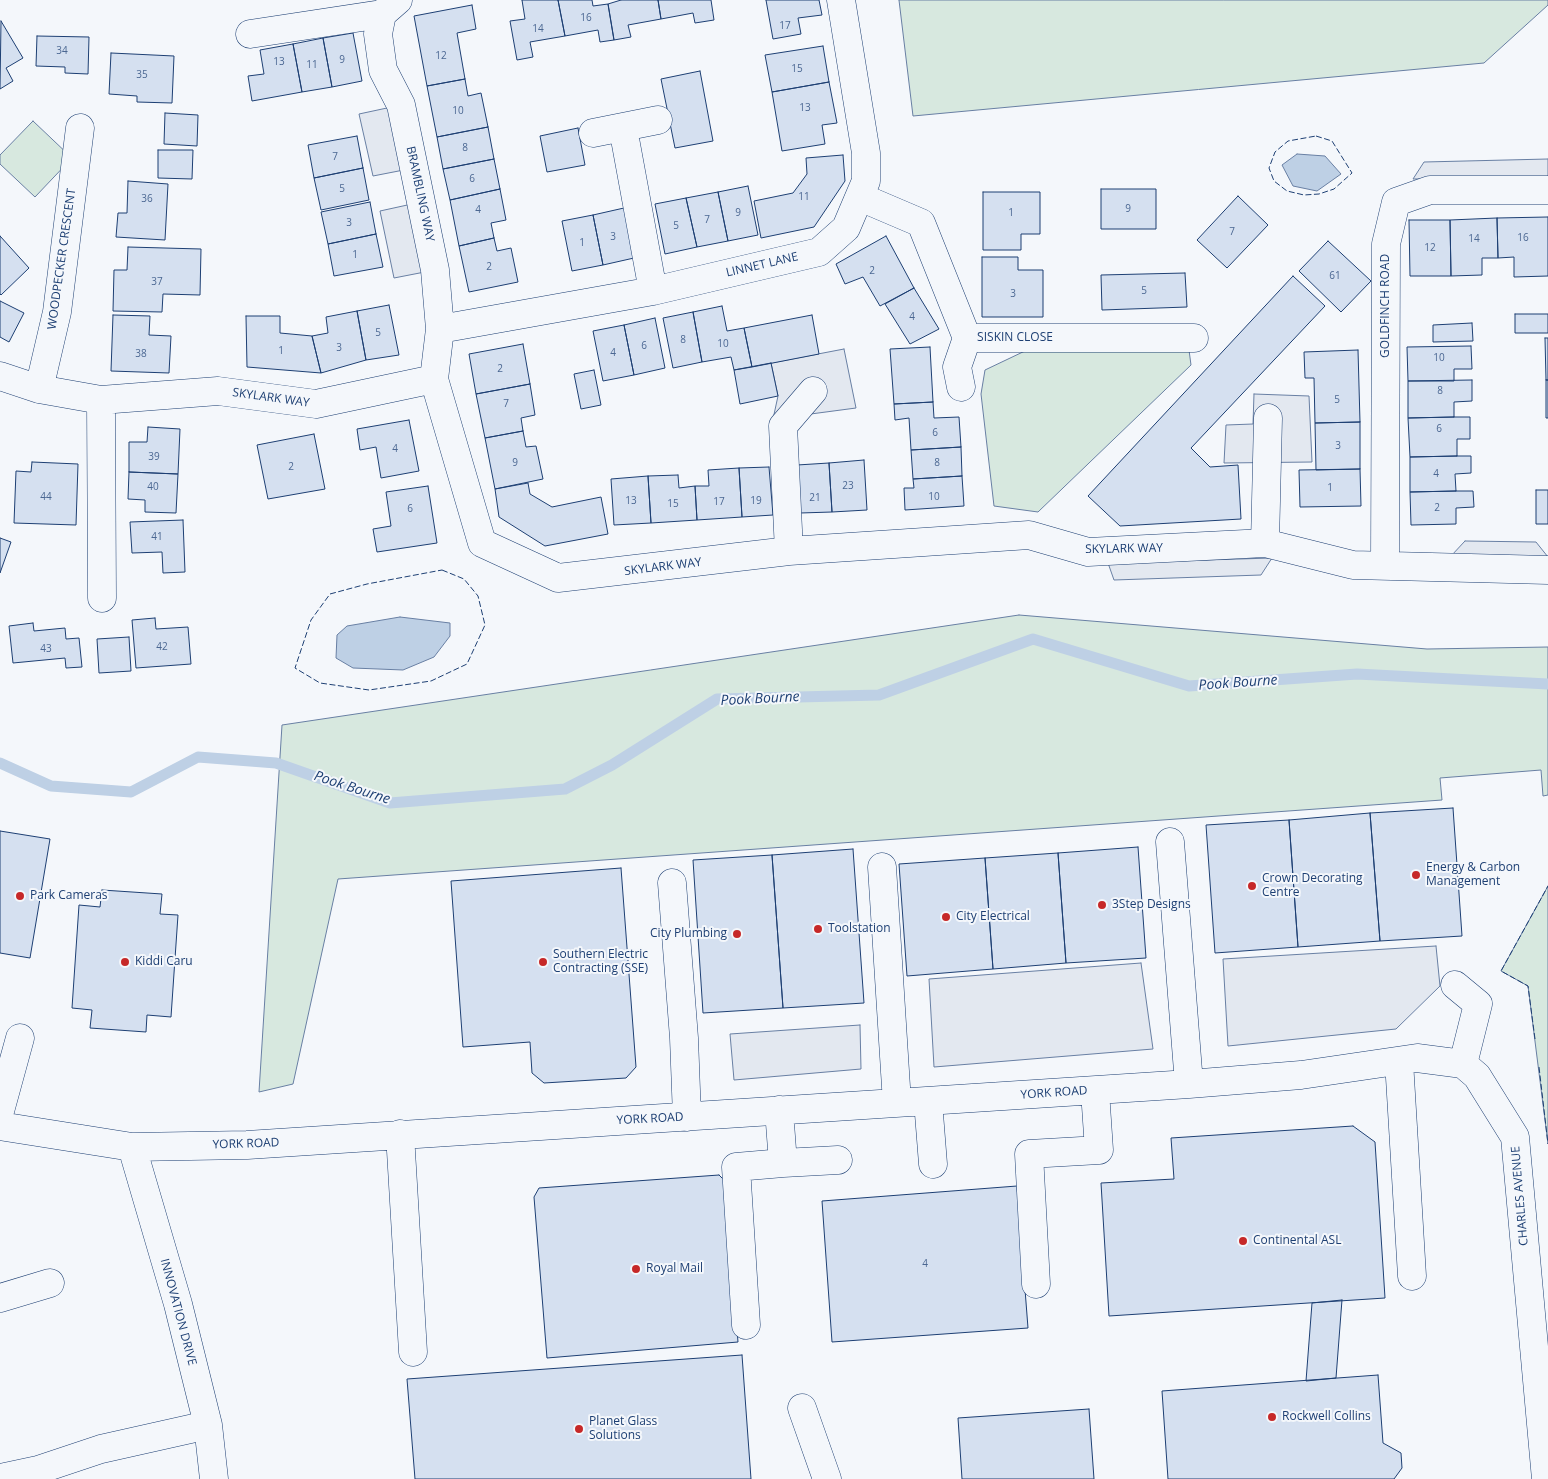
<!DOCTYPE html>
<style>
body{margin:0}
canvas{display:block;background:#f4f7fb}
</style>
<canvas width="1548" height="1479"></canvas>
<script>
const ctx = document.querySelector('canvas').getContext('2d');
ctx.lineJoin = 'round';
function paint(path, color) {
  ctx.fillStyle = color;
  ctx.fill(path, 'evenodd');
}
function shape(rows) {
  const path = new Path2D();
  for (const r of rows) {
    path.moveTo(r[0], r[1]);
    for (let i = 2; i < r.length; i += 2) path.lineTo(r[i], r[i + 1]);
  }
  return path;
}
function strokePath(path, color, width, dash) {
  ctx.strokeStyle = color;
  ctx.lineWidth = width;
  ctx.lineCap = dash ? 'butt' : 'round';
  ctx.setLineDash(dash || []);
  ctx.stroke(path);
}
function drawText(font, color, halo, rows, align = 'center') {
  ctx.font = font + ' "Open Sans",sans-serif';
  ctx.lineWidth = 4;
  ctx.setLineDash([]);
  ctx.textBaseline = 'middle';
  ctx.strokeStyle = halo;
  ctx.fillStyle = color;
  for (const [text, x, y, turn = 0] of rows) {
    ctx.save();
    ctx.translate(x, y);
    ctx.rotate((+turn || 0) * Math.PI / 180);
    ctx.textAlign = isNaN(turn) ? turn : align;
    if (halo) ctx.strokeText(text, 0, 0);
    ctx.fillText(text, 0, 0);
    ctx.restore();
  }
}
const green = shape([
 [899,0,1548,0,1548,5,1484,63,913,116,899,0],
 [33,121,72,158,35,197,0,164,0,155,33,121],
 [1027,350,1189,350,1191,365,1038,512,994,506,981,394,985,370,1027,350],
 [1019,615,1427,649,1548,647,1548,795,1543,796,1541,770,1440,778,1442,800,338,879,293,1084,259,1092,282,725,1019,615],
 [1548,886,1548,1144,1528,986,1501,971,1548,886]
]);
paint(green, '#d7e8df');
strokePath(green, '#687fa3', 1);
const parking = shape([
 [401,105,414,168,373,176,359,114,401,105],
 [1548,159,1548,177,1413,179,1424,162,1548,159],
 [421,202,435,270,394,278,380,211,421,202],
 [844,349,856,408,773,419,778,396,771,363,844,349],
 [1254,394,1309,396,1312,462,1224,463,1226,425,1253,424,1254,394],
 [1465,541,1536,542,1548,557,1451,556,1465,541],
 [1272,558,1261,575,1114,580,1108,563,1272,558],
 [1436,946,1440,986,1396,1029,1228,1046,1223,959,1436,946],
 [1141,963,1153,1049,934,1067,929,979,1141,963],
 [860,1025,861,1069,734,1080,730,1034,860,1025]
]);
paint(parking, '#e3e8f0');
strokePath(parking, '#687fa3', 1);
const water = shape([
 [1297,154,1325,156,1341,174,1317,191,1293,186,1282,165,1297,154],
 [400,617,450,623,450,636,434,657,403,670,353,668,336,658,337,635,347,626,400,617]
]);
paint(water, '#bed0e5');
strokePath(water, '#687fa3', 1);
strokePath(shape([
 [0,763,51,786,131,792,198,757,276,763,390,803,565,789,612,765,717,699,879,695,1033,639,1189,686,1357,674,1548,684]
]), '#bed0e5', 11);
const building = shape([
 [522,0,558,0,565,36,530,42,533,57,517,60,510,21,525,19,522,0],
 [558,0,592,0,593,6,608,4,614,40,600,42,598,30,565,36,558,0],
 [621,0,658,0,661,19,628,25,631,37,614,40,608,4,621,0],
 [658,0,711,0,714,20,695,23,693,13,661,19,658,0],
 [766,0,819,0,822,15,798,18,801,34,773,39,766,0],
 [472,5,476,29,457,33,465,79,427,86,414,16,472,5],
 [1,21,23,58,6,68,13,81,0,89,1,21],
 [353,33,362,81,332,87,323,38,353,33],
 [37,36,89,37,88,74,65,73,65,67,36,66,37,36],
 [323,38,332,87,302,92,293,44,323,38],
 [293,44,302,92,252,101,248,76,264,74,260,50,293,44],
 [823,46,829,82,772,92,765,55,823,46],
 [111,53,174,56,172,103,137,102,137,96,109,94,111,53],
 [700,71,713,141,675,148,661,79,700,71],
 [465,79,468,96,481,93,488,127,437,137,427,86,465,79],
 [829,82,837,123,822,125,825,144,782,151,772,92,829,82],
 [165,113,198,115,197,146,164,144,165,113],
 [488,127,494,159,443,169,437,137,488,127],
 [578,128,585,165,547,172,540,136,578,128],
 [357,136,363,168,314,178,308,145,357,136],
 [158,150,193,150,192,179,158,178,158,150],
 [843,155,845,181,814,227,761,238,754,201,793,193,807,174,806,158,843,155],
 [494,159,500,189,450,200,443,169,494,159],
 [363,168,369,200,321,210,314,178,363,168],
 [128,181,168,184,165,240,116,237,118,213,127,213,128,181],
 [748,186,758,235,728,241,718,192,748,186],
 [500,189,506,220,491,223,494,238,459,246,450,200,500,189],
 [1101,189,1156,189,1156,229,1101,229,1101,189],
 [718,192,728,241,697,247,686,198,718,192],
 [983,192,1040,192,1040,234,1021,234,1021,250,983,250,983,192],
 [1238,196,1268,225,1227,268,1197,240,1238,196],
 [686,198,697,247,665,254,655,204,686,198],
 [370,202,376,234,328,244,321,212,370,202],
 [624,208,634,258,603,265,593,215,624,208],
 [593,215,603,265,572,271,562,221,593,215],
 [1548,217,1548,276,1514,277,1514,257,1498,258,1497,218,1548,217],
 [1497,218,1498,258,1482,258,1482,275,1451,276,1450,220,1497,218],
 [1409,220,1450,220,1451,276,1410,276,1409,220],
 [376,234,383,267,334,276,328,244,376,234],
 [0,236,29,268,1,295,0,294,0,236],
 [886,236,914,288,880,306,863,277,845,284,836,264,886,236],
 [494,238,497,251,511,248,518,282,469,292,459,246,494,238],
 [1328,241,1371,281,1341,312,1299,271,1328,241],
 [128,247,201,249,200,295,163,294,162,312,113,311,114,270,127,270,128,247],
 [982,257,1018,257,1018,270,1043,270,1043,317,982,317,982,257],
 [1185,273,1187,307,1102,310,1101,275,1185,273],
 [1293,276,1325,306,1191,448,1210,467,1238,465,1241,519,1120,526,1088,496,1293,276],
 [914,288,939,329,910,344,885,304,914,288],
 [0,301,24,313,9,342,0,337,0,301],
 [389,305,399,355,366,360,357,311,389,305],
 [722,306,727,331,744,328,752,367,734,370,731,357,702,362,693,312,722,306],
 [357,311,366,360,321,373,312,336,328,333,326,317,357,311],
 [693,312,702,362,673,368,663,318,693,312],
 [1515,314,1548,314,1548,333,1515,333,1515,314],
 [113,315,150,316,149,335,171,336,169,373,111,371,113,315],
 [812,315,819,354,752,367,744,328,812,315],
 [246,316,280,316,280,333,312,336,321,373,247,367,246,316],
 [655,318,665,368,634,375,624,325,655,318],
 [1472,323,1473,341,1433,342,1433,325,1472,323],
 [624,325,634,375,603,381,593,331,624,325],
 [1545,338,1548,338,1548,380,1546,380,1545,338],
 [523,344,530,384,476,394,469,354,523,344],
 [1471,346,1472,369,1454,369,1454,381,1408,381,1407,347,1471,346],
 [930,347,933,402,894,404,890,349,930,347],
 [1358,350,1360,422,1315,423,1314,378,1305,378,1304,352,1358,350],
 [771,363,778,396,740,404,734,370,771,363],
 [594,370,601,405,581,409,574,374,594,370],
 [1472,380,1472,401,1454,402,1454,417,1408,418,1408,381,1472,380],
 [1546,380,1548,380,1548,418,1546,418,1546,380],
 [530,384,535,415,521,418,523,431,485,438,476,394,530,384],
 [933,402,934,418,959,417,961,447,911,450,909,418,895,420,894,404,933,402],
 [1454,417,1470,417,1470,439,1457,439,1457,456,1410,457,1408,418,1454,417],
 [409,420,419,471,381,478,376,447,360,450,357,429,409,420],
 [1360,422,1360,469,1316,470,1315,423,1360,422],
 [148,427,180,429,178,474,129,472,129,442,147,442,148,427],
 [523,431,526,447,536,446,543,479,495,489,485,438,523,431],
 [314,434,325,489,268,499,257,445,314,434],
 [961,447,962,476,913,479,911,450,961,447],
 [1457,456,1471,456,1471,473,1455,474,1456,491,1410,492,1410,457,1457,456],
 [864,460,867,510,832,512,829,463,864,460],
 [32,462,78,464,76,525,14,523,16,471,31,472,32,462],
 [829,463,832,512,800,513,797,465,829,463],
 [769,467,773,515,742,517,739,468,769,467],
 [739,468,742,517,697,520,695,486,709,486,708,470,739,468],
 [1360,469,1361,506,1300,507,1299,470,1360,469],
 [129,472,178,474,176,513,145,512,145,500,128,499,129,472],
 [678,475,679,488,695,486,697,520,651,523,648,476,678,475],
 [648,476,651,523,614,525,611,479,648,476],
 [962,476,964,506,905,510,904,488,914,488,913,479,962,476],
 [528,483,530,494,552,507,601,497,608,534,545,546,499,517,495,489,528,483],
 [428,486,437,543,377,552,373,529,391,526,386,492,428,486],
 [1536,490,1548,490,1548,524,1536,524,1536,490],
 [1456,491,1473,491,1474,507,1456,508,1456,524,1411,525,1410,492,1456,491],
 [183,520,185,572,163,573,162,552,132,553,130,522,183,520],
 [0,538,11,542,0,573,0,538],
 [155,618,156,629,188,627,191,664,136,668,132,620,155,618],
 [33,623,34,631,65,628,66,639,79,638,82,667,66,668,65,658,13,663,9,626,33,623],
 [129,637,131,671,99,673,97,639,129,637],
 [1453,808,1462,936,1380,941,1370,813,1453,808],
 [1370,813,1380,941,1298,947,1289,820,1370,813],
 [1289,820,1298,947,1215,953,1206,825,1289,820],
 [0,831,50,839,30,958,0,953,0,831],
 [1138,847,1146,958,1066,963,1058,853,1138,847],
 [853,849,864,1003,783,1008,772,855,853,849],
 [1058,853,1066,963,993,969,985,858,1058,853],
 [772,855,783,1008,703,1013,693,860,772,855],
 [985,858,993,969,907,976,899,864,985,858],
 [621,868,636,1067,626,1078,544,1083,532,1073,530,1042,463,1047,451,881,621,868],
 [102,890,162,894,160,914,178,915,171,1017,147,1015,146,1032,90,1028,92,1010,72,1008,79,905,100,907,102,890],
 [1353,1126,1375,1142,1385,1298,1109,1316,1101,1183,1174,1179,1171,1138,1353,1126],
 [719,1175,725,1181,738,1342,547,1358,534,1197,539,1188,719,1175],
 [1017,1186,1028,1328,832,1342,822,1201,1017,1186],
 [1342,1300,1336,1378,1306,1381,1312,1303,1342,1300],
 [742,1355,751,1479,415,1479,407,1379,742,1355],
 [1378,1375,1383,1443,1401,1453,1402,1468,1394,1479,1168,1479,1162,1391,1378,1375],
 [1089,1409,1094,1479,962,1479,958,1418,1089,1409]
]);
paint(building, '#d5e0f0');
strokePath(building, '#1d3f73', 1);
const minor = shape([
 [398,0,382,14,378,34,383,70,401,105,435,270,440,329,434,379],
 [250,34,382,14],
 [623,128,653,291],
 [593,133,658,120],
 [860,197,921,223,967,338,1194,338],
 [440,329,653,291,819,252,846,228,866,181,866,153,841,0],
 [0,376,39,389,101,400,218,391,316,404,434,379,482,543,558,578,789,551,1029,535,1088,552,1265,543,1353,565,1548,570],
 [961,387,957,367,967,338],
 [39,389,57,312,80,128],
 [101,400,102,598],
 [1265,543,1268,418],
 [789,551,783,426,813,391],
 [1385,566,1386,244,1396,202,1430,190,1548,190],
 [1170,842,1189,1084],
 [882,867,897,1103],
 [672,883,684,1038,687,1117],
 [1455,985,1478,1004,1463,1064],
 [1399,1061,1412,1276],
 [928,1101,933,1164],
 [0,1111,20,1038],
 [0,1126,132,1147,247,1145,1189,1084,1301,1075,1417,1058,1463,1064,1477,1076,1515,1137,1546,1479],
 [400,1134,413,1352],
 [132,1147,178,1304,208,1425,214,1479],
 [783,1163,838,1160],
 [1036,1284,1029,1154,1099,1150,1095,1091],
 [0,1298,50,1283],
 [746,1325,736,1167,783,1163,779,1110],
 [802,1408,827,1479],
 [0,1478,38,1470,101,1449,208,1425]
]);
strokePath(minor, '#1d3f73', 29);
strokePath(minor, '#f4f7fb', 28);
strokePath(shape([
 [1316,136,1332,141,1352,173,1334,189,1319,194,1304,195,1287,191,1274,181,1269,168,1275,152,1288,141,1316,136],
 [442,570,464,579,478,596,485,625,467,664,431,681,369,690,320,683,295,668,311,620,330,594,367,584,442,570],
 [1535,1039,1528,986,1501,971,1548,886],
 [1539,1067,1548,1144]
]), '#1d3f73', 1, [6, 2.5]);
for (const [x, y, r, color] of [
 [1416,875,5,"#c62828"],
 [1252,886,5,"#c62828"],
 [20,896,5,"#c62828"],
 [1102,905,5,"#c62828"],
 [946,917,5,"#c62828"],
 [818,929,5,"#c62828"],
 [737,934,5,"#c62828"],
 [125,962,5,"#c62828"],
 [543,962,5,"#c62828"],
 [1243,1241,5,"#c62828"],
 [636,1269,5,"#c62828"],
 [1272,1417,5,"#c62828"],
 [579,1429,5,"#c62828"]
]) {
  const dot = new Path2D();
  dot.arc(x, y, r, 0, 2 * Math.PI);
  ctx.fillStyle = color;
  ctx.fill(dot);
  strokePath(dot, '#f4f7fb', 2);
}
drawText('10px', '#4b6792', null, [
 ["16",586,18],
 ["17",785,26],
 ["14",538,29],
 ["34",62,51],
 ["12",441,56],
 ["9",342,60],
 ["13",279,62],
 ["11",312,65],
 ["15",797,69],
 ["35",142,75],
 ["13",805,108],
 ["10",458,111],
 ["8",465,148],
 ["7",335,157],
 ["6",472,179],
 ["5",342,189],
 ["11",804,197],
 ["36",147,199],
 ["9",1128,209],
 ["4",478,210],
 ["9",738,213],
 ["1",1011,213],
 ["7",707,220],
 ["3",349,223],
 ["5",676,226],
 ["7",1232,232],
 ["3",613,237],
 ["16",1523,238],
 ["14",1474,239],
 ["1",582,243],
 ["12",1430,248],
 ["1",355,255],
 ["2",489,267],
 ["2",872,271],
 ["61",1335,276],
 ["37",157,282],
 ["5",1144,291],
 ["3",1013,294],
 ["4",912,317],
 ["5",378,333],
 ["8",683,340],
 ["10",723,344],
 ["6",644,346],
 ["3",339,348],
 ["1",281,351],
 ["4",613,353],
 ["38",141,354],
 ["10",1439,358],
 ["2",500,369],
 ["8",1440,391],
 ["5",1337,400],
 ["7",506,404],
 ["6",1439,429],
 ["6",935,433],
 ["3",1338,446],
 ["4",395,449],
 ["39",154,457],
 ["9",515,463],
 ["8",937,463],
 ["2",291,467],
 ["4",1436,474],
 ["23",848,486],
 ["40",153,487],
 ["1",1330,488],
 ["44",46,497],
 ["10",934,497],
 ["21",815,498],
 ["13",631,501],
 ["19",756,501],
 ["17",719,502],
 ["15",673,504],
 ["2",1437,508],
 ["6",410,509],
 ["41",157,537],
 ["42",162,647],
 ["43",46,649],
 ["4",925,1264]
]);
drawText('12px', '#1d3f73', '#f4f7fb', [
 ["BRAMBLING WAY",420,194,78],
 ["WOODPECKER CRESCENT",62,259,-82],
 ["LINNET LANE",762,265,-13],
 ["GOLDFINCH ROAD",1386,306,-90],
 ["SISKIN CLOSE",1015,338],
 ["SKYLARK WAY",271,398,8],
 ["SKYLARK WAY",1124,549,-1],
 ["SKYLARK WAY",663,567,-7],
 ["YORK ROAD",1054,1093,-4],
 ["YORK ROAD",650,1119,-3],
 ["YORK ROAD",246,1144,-2],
 ["CHARLES AVENUE",1520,1196,-95],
 ["INNOVATION DRIVE",178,1312,75]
]);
drawText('12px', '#1d3f73', '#f4f7fb', [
 ["Energy & Carbon",1426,868],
 ["Management",1426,882],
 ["Crown Decorating",1262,879],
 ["Centre",1262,893],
 ["Park Cameras",30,896],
 ["3Step Designs",1112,905],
 ["City Electrical",956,917],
 ["Toolstation",828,929],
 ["City Plumbing",727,934,"right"],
 ["Southern Electric",553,955],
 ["Contracting (SSE)",553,969],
 ["Kiddi Caru",135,962],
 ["Continental ASL",1253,1241],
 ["Royal Mail",646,1269],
 ["Rockwell Collins",1282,1417],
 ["Planet Glass",589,1422],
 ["Solutions",589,1436]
], 'left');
drawText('italic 14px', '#1d3f73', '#f4f7fb', [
 ["Pook Bourne",1238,683,-4],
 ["Pook Bourne",760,699,-3],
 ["Pook Bourne",352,788,18]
]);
</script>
